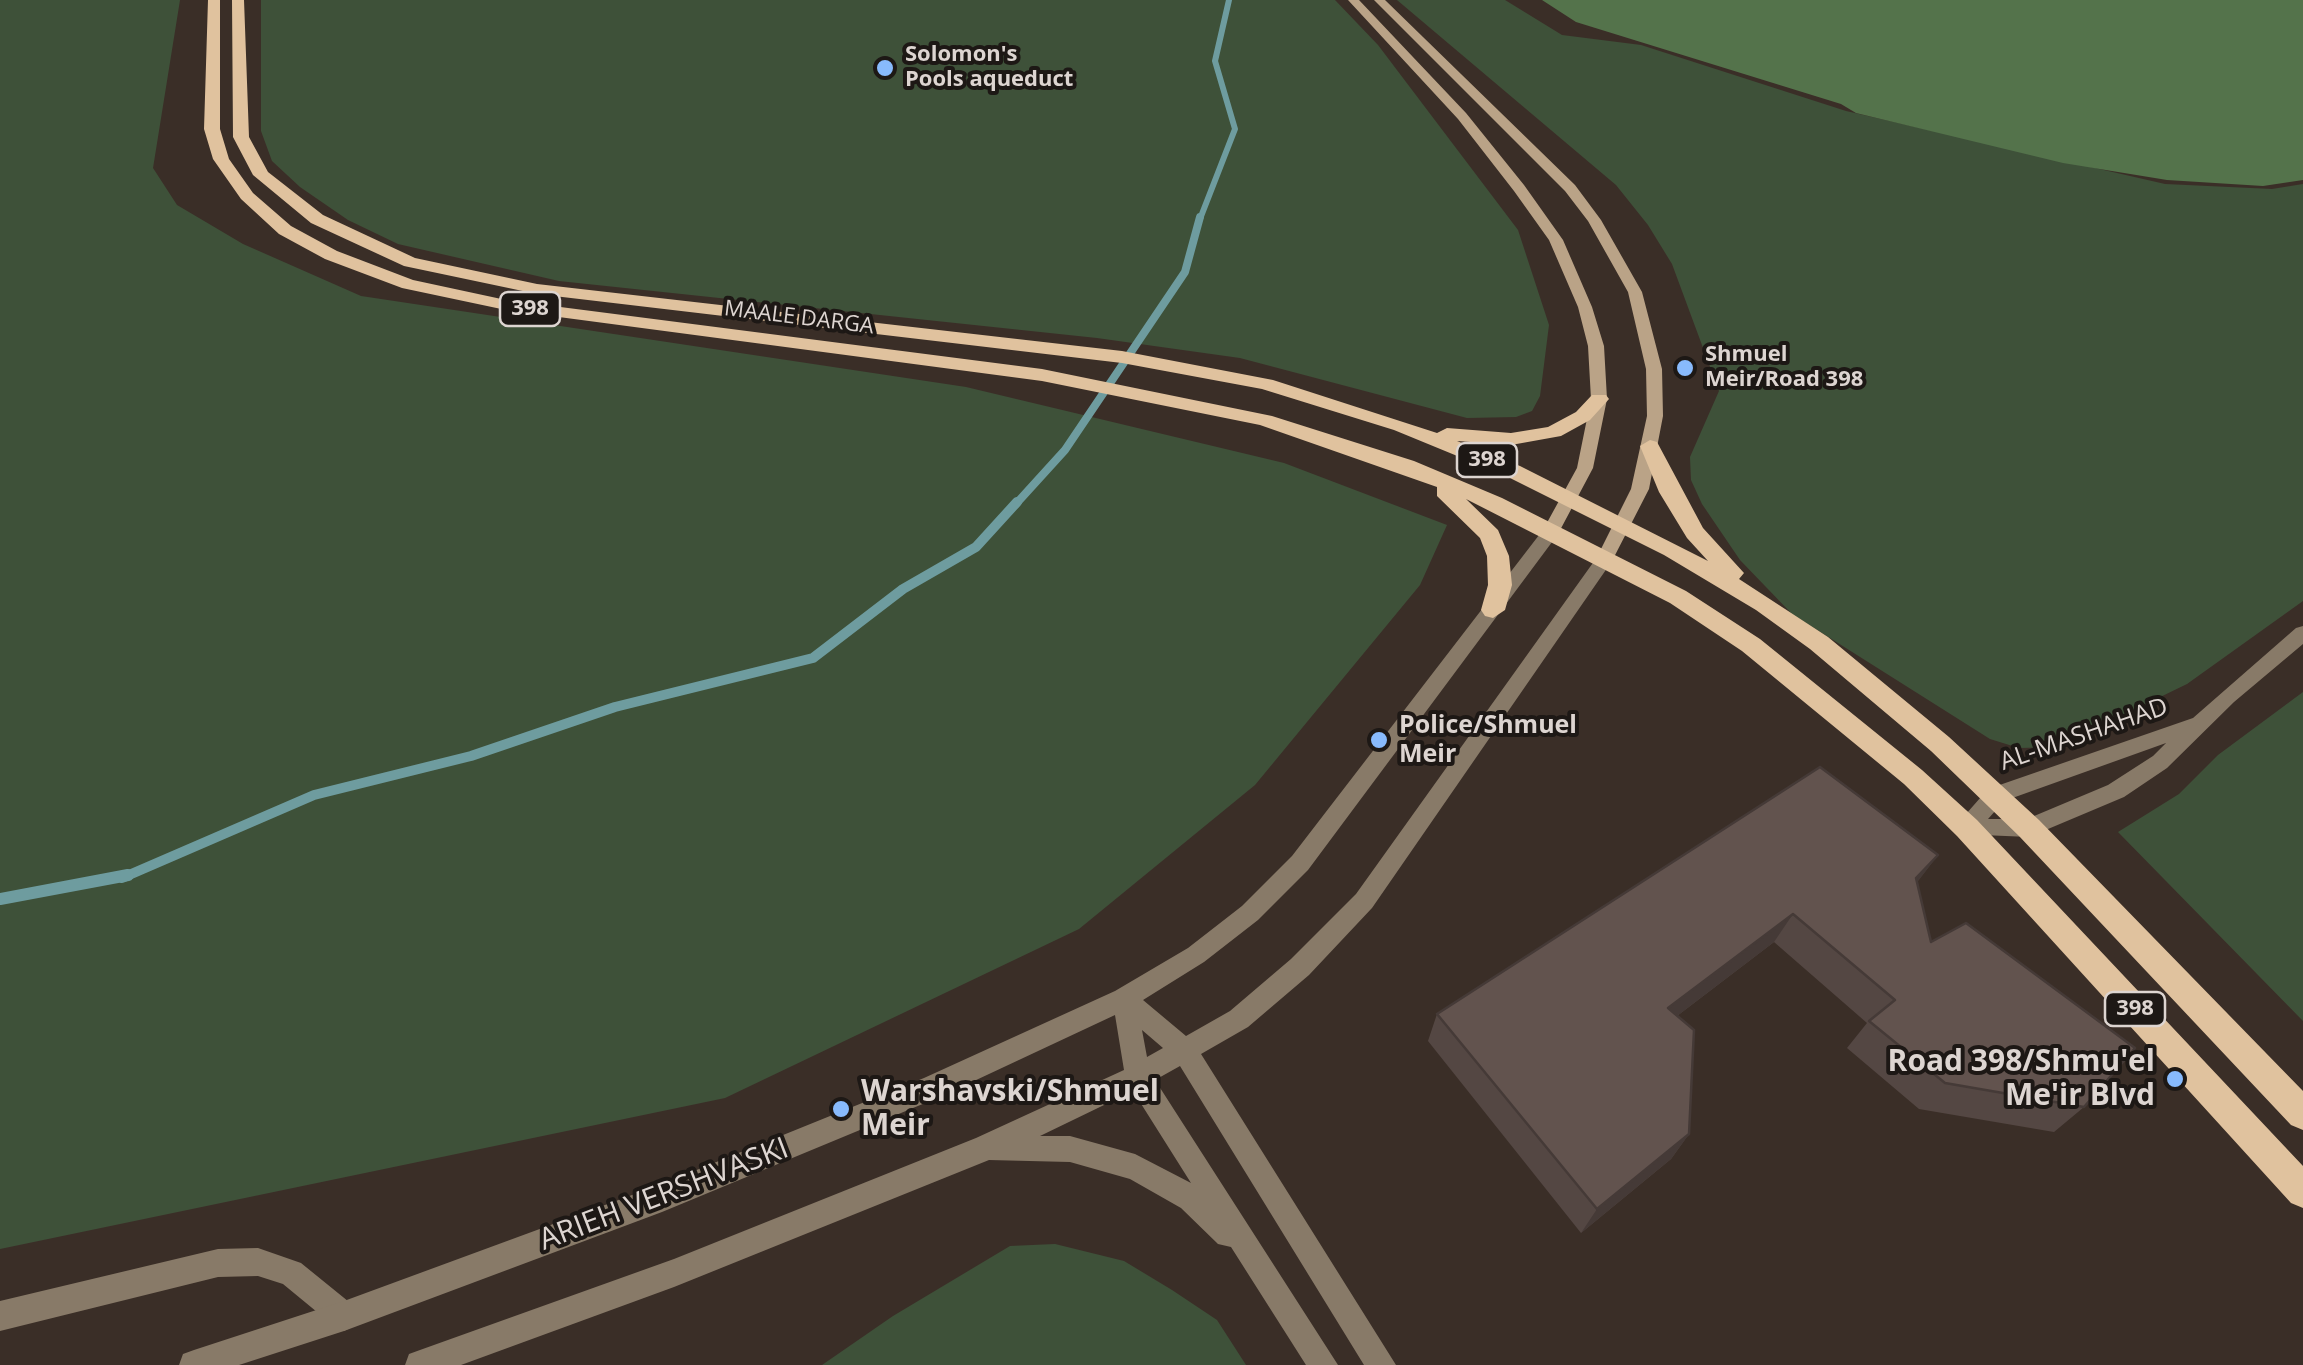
<!DOCTYPE html>
<style>
body{margin:0}
canvas{display:block;background:#3a2e27}
</style>
<canvas width="2303" height="1365"></canvas>
<script>
const ctx = document.querySelector('canvas').getContext('2d');
ctx.lineJoin = 'round';
function paint(path, color) {
  ctx.fillStyle = color;
  ctx.fill(path, 'evenodd');
}
function shape(rows) {
  const path = new Path2D();
  for (const r of rows) {
    path.moveTo(r[0], r[1]);
    for (let i = 2; i < r.length; i += 2) path.lineTo(r[i], r[i + 1]);
  }
  return path;
}
function strokePath(path, color, width, dash) {
  ctx.strokeStyle = color;
  ctx.lineWidth = width;
  ctx.lineCap = dash ? 'butt' : 'round';
  ctx.setLineDash(dash || []);
  ctx.stroke(path);
}
function drawText(font, color, halo, rows, align = 'center') {
  ctx.font = font + ' "Open Sans",sans-serif';
  ctx.lineWidth = 8;
  ctx.setLineDash([]);
  ctx.textBaseline = 'middle';
  ctx.strokeStyle = halo;
  ctx.fillStyle = color;
  for (const [text, x, y, turn = 0] of rows) {
    ctx.save();
    ctx.translate(x, y);
    ctx.rotate((+turn || 0) * Math.PI / 180);
    ctx.textAlign = isNaN(turn) ? turn : align;
    if (halo) ctx.strokeText(text, 0, 0);
    ctx.fillText(text, 0, 0);
    ctx.restore();
  }
}
paint(shape([
 [0,0,180,0,153,168,177,205,243,244,361,296,966,387,1284,463,1447,525,1420,585,1255,785,1079,929,725,1098,0,1249],
 [261,0,1335,0,1378,45,1518,230,1549,325,1540,396,1532,411,1516,417,1467,418,1240,358,1097,338,559,281,398,244,348,220,300,187,272,161,261,131],
 [1397,0,1505,0,1562,35,1641,45,1846,111,2165,184,2272,189,2303,184,2303,601,2187,684,2057,747,2019,748,1990,739,1792,614,1740,560,1702,504,1691,480,1690,457,1719,391,1672,264,1648,225,1616,185],
 [2303,692,2303,1021,2118,832,2179,794,2218,755],
 [1055,1244,1124,1261,1172,1290,1217,1320,1246,1365,822,1365,893,1316,1010,1246]
]), '#3e5139');
paint(shape([
 [1542,0,2303,0,2303,180,2263,186,2167,180,2063,163,1856,113,1841,104,1576,22]
]), '#54734b');
strokePath(shape([
 [1200,219,1235,129,1215,61,1229,0]
]), '#6e9c9f', 6);
strokePath(shape([
 [1015,505,1065,450,1185,272,1200,217]
]), '#6e9c9f', 8);
strokePath(shape([
 [122,878,314,795,471,756,615,707,813,658,903,589,976,547,1017,502]
]), '#6e9c9f', 10);
strokePath(shape([
 [0,899,128,875]
]), '#6e9c9f', 12);
paint(shape([
 [258,1248,301,1263,354,1306,359,1316,354,1326,344,1331,334,1326,283,1284,258,1276,218,1277,0,1331,0,1301,218,1249,258,1248]
]), '#887a68');
paint(shape([
 [1552,524,1558,526,1561,530,1558,534,1308,870,1258,920,1204,962,1143,1000,1186,1036,1230,1011,1291,959,1356,894,1600,553,1612,553,1615,557,1612,561,1372,908,1309,975,1248,1027,1201,1054,1396,1365,1364,1365,1180,1066,1155,1080,1338,1365,1306,1365,1231,1247,1218,1244,1181,1208,1130,1179,1070,1162,989,1160,674,1287,461,1365,405,1365,409,1354,420,1350,674,1259,976,1138,1124,1070,1115,1015,942,1096,662,1212,344,1331,239,1365,179,1365,183,1354,194,1350,344,1301,662,1184,924,1078,1115,991,1188,948,1242,906,1292,856,1546,526,1552,524],
 [1142,1030,1163,1048,1147,1057,1142,1030],
 [1133,1091,1191,1183,1135,1154,1070,1136,1040,1136,1133,1091],
 [2303,626,2303,644,2234,702,2167,768,2124,797,2029,837,1959,834,1956,828,1959,822,1988,789,2193,718,2296,628,2303,626],
 [2166,743,2153,756,2108,785,2027,819,1988,819,2004,801,2166,743]
]), '#887a68');
paint(shape([
 [1348,0,1359,0,1466,113,1524,185,1563,240,1592,307,1604,346,1607,399,1593,468,1558,534,1546,534,1543,530,1577,468,1591,399,1588,346,1578,307,1549,240,1514,191,1458,119,1348,0],
 [1374,0,1385,0,1575,185,1601,220,1642,292,1662,369,1663,416,1649,489,1612,561,1606,563,1597,557,1631,489,1647,416,1646,369,1628,292,1588,221,1565,191,1374,0]
]), '#baa387');
paint(shape([
 [208,0,220,0,220,129,229,159,253,193,291,226,337,251,413,280,506,300,1042,369,1272,416,1414,461,1502,498,1686,591,1760,639,1922,770,1977,820,2303,1166,2303,1208,2291,1203,1957,836,1904,784,1742,651,1670,603,1466,499,1498,530,1509,556,1512,585,1505,610,1493,618,1485,616,1481,610,1488,585,1487,556,1480,538,1437,496,1437,487,1260,425,1042,381,506,310,402,288,325,259,279,234,241,199,213,159,204,129,208,0],
 [232,0,244,0,249,137,268,172,323,215,415,258,537,284,1122,351,1273,380,1437,433,1447,428,1511,433,1548,427,1576,412,1592,395,1606,395,1609,399,1590,420,1561,436,1511,445,1457,441,1520,466,1708,561,1687,538,1659,492,1640,446,1650,440,1657,442,1703,528,1744,573,1739,579,1828,637,1949,737,2039,820,2303,1091,2303,1130,2291,1125,2019,836,1931,751,1810,649,1756,610,1664,555,1506,476,1394,430,1262,389,1122,363,537,294,404,266,311,223,253,175,233,137,232,0]
]), '#e0c29e');
paint(shape([
 [1938,855,1917,882,1931,942,2084,1107,2054,1132,1919,1109,1847,1048,1867,1023,1774,942,1677,1016,1689,1134,1671,1159,1581,1233,1428,1041,1437,1014]
]), '#544743');
paint(shape([
 [1938,855,1915,885,1916,878],
 [1793,914,1774,942,1652,1035,1668,1008],
 [1689,1134,1671,1159,1581,1233,1597,1209]
]), '#453a37');
const building = shape([
 [1820,767,1938,855,1916,878,1931,942,1966,923,2135,1048,2084,1107,1945,1083,1869,1021,1895,1000,1793,914,1668,1008,1694,1030,1689,1134,1597,1209,1437,1014,1820,767]
]);
paint(building, '#62534e');
strokePath(building, '#453a37', 2.5);
for (const [x, y, r, color] of [
 [885,68,10,"#88bafc"],
 [1685,368,10,"#88bafc"],
 [1379,740,10,"#88bafc"],
 [2175,1079,10,"#88bafc"],
 [841,1109,10,"#88bafc"]
]) {
  const dot = new Path2D();
  dot.arc(x, y, r, 0, 2 * Math.PI);
  ctx.fillStyle = color;
  ctx.fill(dot);
  strokePath(dot, '#1d1815', 4);
}
drawText('bold 22px', '#ddd5d1', '#1d1815', [
 ["Solomon's",905,55],
 ["Pools aqueduct",905,80],
 ["Shmuel",1705,355],
 ["Meir/Road 398",1705,380]
], 'left');
for (const [x, y, w] of [
 [530,309,60],
 [1487,460,60],
 [2135,1009,60]
]) {
  const box = new Path2D();
  box.roundRect(x - w / 2, y - 17, w, 34, 8);
  ctx.fillStyle = '#1d1815';
  ctx.fill(box);
  strokePath(box, '#ddd5d1', 2.5);
}
drawText('bold 22px', '#ddd5d1', null, [
 ["398",530,309],
 ["398",1487,460],
 ["398",2135,1009]
]);
drawText('22px', '#ddd5d1', '#1d1815', [
 ["MAALE DARGA",799,318,7]
]);
drawText('bold 25px', '#ddd5d1', '#1d1815', [
 ["Police/Shmuel",1399,726],
 ["Meir",1399,755]
], 'left');
drawText('25px', '#ddd5d1', '#1d1815', [
 ["AL-MASHAHAD",2084,735,-19]
]);
drawText('bold 30px', '#ddd5d1', '#1d1815', [
 ["Road 398/Shmu'el",2155,1062],
 ["Me'ir Blvd",2155,1096],
 ["Warshavski/Shmuel",861,1092,"left"],
 ["Meir",861,1126,"left"]
], 'right');
drawText('30px', '#ddd5d1', '#1d1815', [
 ["ARIEH VERSHVASKI",664,1195,-21]
]);
</script>
